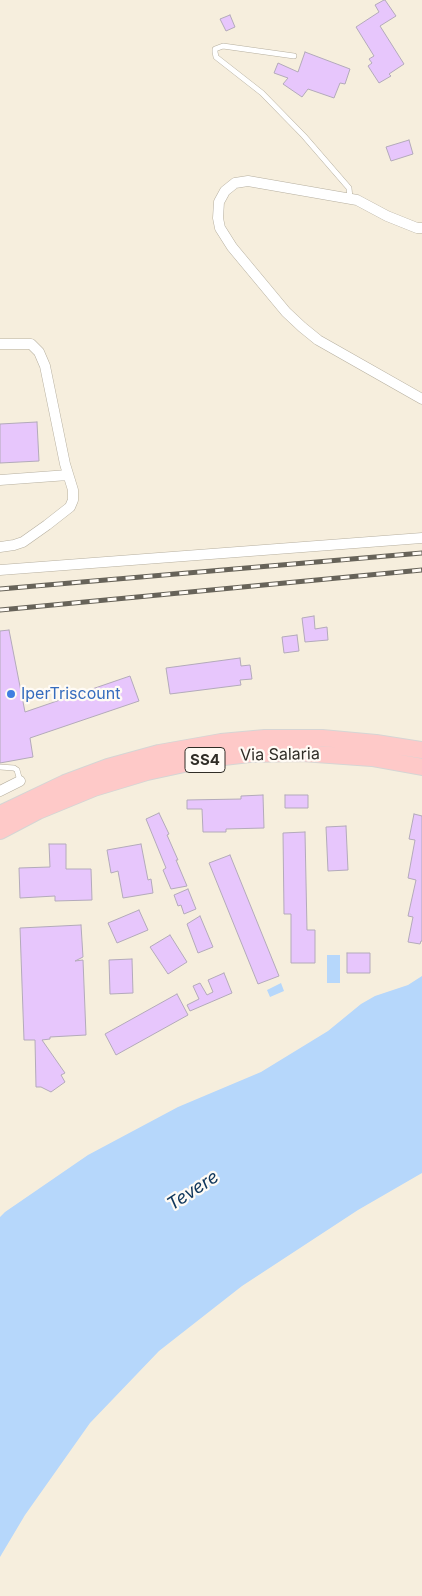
<!DOCTYPE html>
<style>
body{margin:0}
canvas{display:block;background:#f6eedd}
</style>
<canvas width="422" height="1596"></canvas>
<script>
const ctx = document.querySelector('canvas').getContext('2d');
ctx.lineJoin = 'round';
function paint(path, color) {
  ctx.fillStyle = color;
  ctx.fill(path, 'evenodd');
}
function poly(rows) {
  const path = new Path2D();
  for (const r of rows) {
    path.moveTo(r[0], r[1]);
    for (let i = 2; i < r.length; i += 2) path.lineTo(r[i], r[i + 1]);
  }
  return path;
}
function trace(path, color, width, dash) {
  ctx.strokeStyle = color;
  ctx.lineWidth = width;
  ctx.lineCap = dash ? 'butt' : 'round';
  ctx.setLineDash(dash || []);
  ctx.stroke(path);
}
function write(font, color, halo, rows, align = 'center') {
  ctx.font = font + ' Inter,sans-serif';
  ctx.lineWidth = 4.5;
  ctx.setLineDash([]);
  ctx.textBaseline = 'middle';
  ctx.strokeStyle = halo;
  ctx.fillStyle = color;
  for (const [text, x, y, turn = 0] of rows) {
    ctx.save();
    ctx.translate(x, y);
    ctx.rotate((+turn || 0) * Math.PI / 180);
    ctx.textAlign = isNaN(turn) ? turn : align;
    if (halo) ctx.strokeText(text, 0, 0);
    ctx.fillText(text, 0, 0);
    ctx.restore();
  }
}
paint(poly([
 [327,955,340,955,340,983,327,983],
 [422,976,422,1173,358,1210,242,1286,159,1351,90,1423,25,1515,0,1557,0,1217,5,1212,88,1155,178,1107,261,1072,328,1031,361,1004,375,996,408,985],
 [281,983,284,991,270,997,267,990]
]), '#b6d7fb');
const building = poly([
 [384,0,385,0,396,16,380,26,404,64,389,74,391,76,379,83,368,66,372,63,369,59,374,56,356,27,379,12,375,5,384,0],
 [230,15,235,27,226,31,220,19,230,15],
 [305,52,350,69,345,84,340,83,334,98,308,89,302,97,283,84,288,78,274,73,278,63,298,72,305,52],
 [409,140,413,154,391,161,386,147,409,140],
 [37,422,39,461,0,463,0,424,37,422],
 [314,616,315,629,327,627,328,640,305,642,302,618,314,616],
 [9,630,25,712,130,676,139,701,30,738,33,757,0,763,0,631,9,630],
 [297,635,299,651,284,653,282,637,297,635],
 [240,658,241,666,250,665,252,679,240,680,241,685,170,694,166,668,240,658],
 [263,795,264,828,226,829,226,832,203,832,202,809,187,809,187,800,241,799,241,796,263,795],
 [285,795,308,795,308,808,285,808,285,795],
 [159,813,169,834,167,835,178,860,176,860,187,886,171,889,163,870,166,868,146,819,159,813],
 [414,814,422,816,422,941,421,941,420,944,408,942,413,917,408,916,416,880,408,878,415,840,409,839,414,814],
 [346,826,348,870,328,871,326,827,346,826],
 [305,832,307,930,315,930,315,963,291,963,291,914,284,914,283,833,305,832],
 [49,844,66,844,66,869,91,869,92,900,55,901,55,896,20,898,19,868,50,867,49,844],
 [141,844,148,880,151,879,153,893,123,898,118,871,111,873,107,850,141,844],
 [230,855,279,976,258,984,209,863,230,855],
 [188,889,196,909,184,914,181,905,178,906,174,895,188,889],
 [139,910,148,930,117,943,108,923,139,910],
 [200,916,213,947,198,953,187,924,200,916],
 [81,925,83,957,75,961,83,960,86,1035,50,1037,50,1039,42,1040,65,1073,61,1075,65,1082,51,1092,41,1087,36,1087,35,1040,24,1040,20,928,81,925],
 [170,935,187,962,168,974,150,947,170,935],
 [347,953,370,953,370,973,347,973,347,953],
 [132,959,133,993,110,994,109,960,132,959],
 [224,973,232,993,190,1011,187,1005,199,999,193,986,200,983,207,995,213,992,208,980,224,973],
 [177,994,188,1015,116,1055,105,1034,177,994]
]);
paint(building, '#e7c6fc');
trace(building, '#b3aaba', 1);
const lane = poly([
 [294,56,223,46,215,49,215,52,216,57,262,93,304,136,349,188,350,198],
 [0,767,14,768,17,770,20,781]
]);
const street = poly([
 [422,228,417,228,387,216,357,200,248,181,235,183,225,191,219,202,218,218,220,228,232,247,286,312,302,327,318,340,422,399],
 [0,344,31,344,39,352,45,366,65,464,73,490,73,500,70,507,47,525,23,542,14,545,0,547],
 [0,480,68,475],
 [0,570,422,538],
 [0,791,20,781]
]);
const primary = poly([
 [0,814,65,783,108,767,159,753,221,742,265,738,322,738,376,743,422,750],
 [0,831,38,811,94,788,147,772,207,759,249,754,302,753,372,758,422,767]
]);
trace(lane, '#b6af9f', 6);
trace(street, '#b6af9f', 11);
trace(primary, '#d6d5d4', 18);
trace(lane, '#fff', 5);
trace(street, '#fff', 10);
trace(primary, '#fec9c8', 16);
const rail = poly([
 [0,589,422,553],
 [0,610,422,570]
]);
trace(rail, '#676359', 5);
trace(rail, '#fffbf5', 3, [9]);
for (const [x, y, r, color] of [
 [11,694,5,"#3f7fe0"]
]) {
  const dot = new Path2D();
  dot.arc(x, y, r, 0, 2 * Math.PI);
  ctx.fillStyle = color;
  ctx.fill(dot);
  trace(dot, '#fffbf5', 2);
}
for (const [x, y, w] of [
 [205,760,40]
]) {
  const box = new Path2D();
  box.roundRect(x - w / 2, y - 12.5, w, 25, 4);
  ctx.fillStyle = '#fffbf5';
  ctx.fill(box);
  trace(box, '#302d26', 1);
}
write('bold 15px', '#302d26', null, [
 ["SS4",205,760]
]);
write('16px', '#366cbe', '#fffbf5', [
 ["IperTriscount",21,694]
], 'left');
write('16px', '#302d26', '#fffbf5', [
 ["Via Salaria",280,755,-1]
]);
write('italic 18px', '#0f365b', '#fffbf5', [
 ["Tevere",193,1191,-33]
]);
</script>
